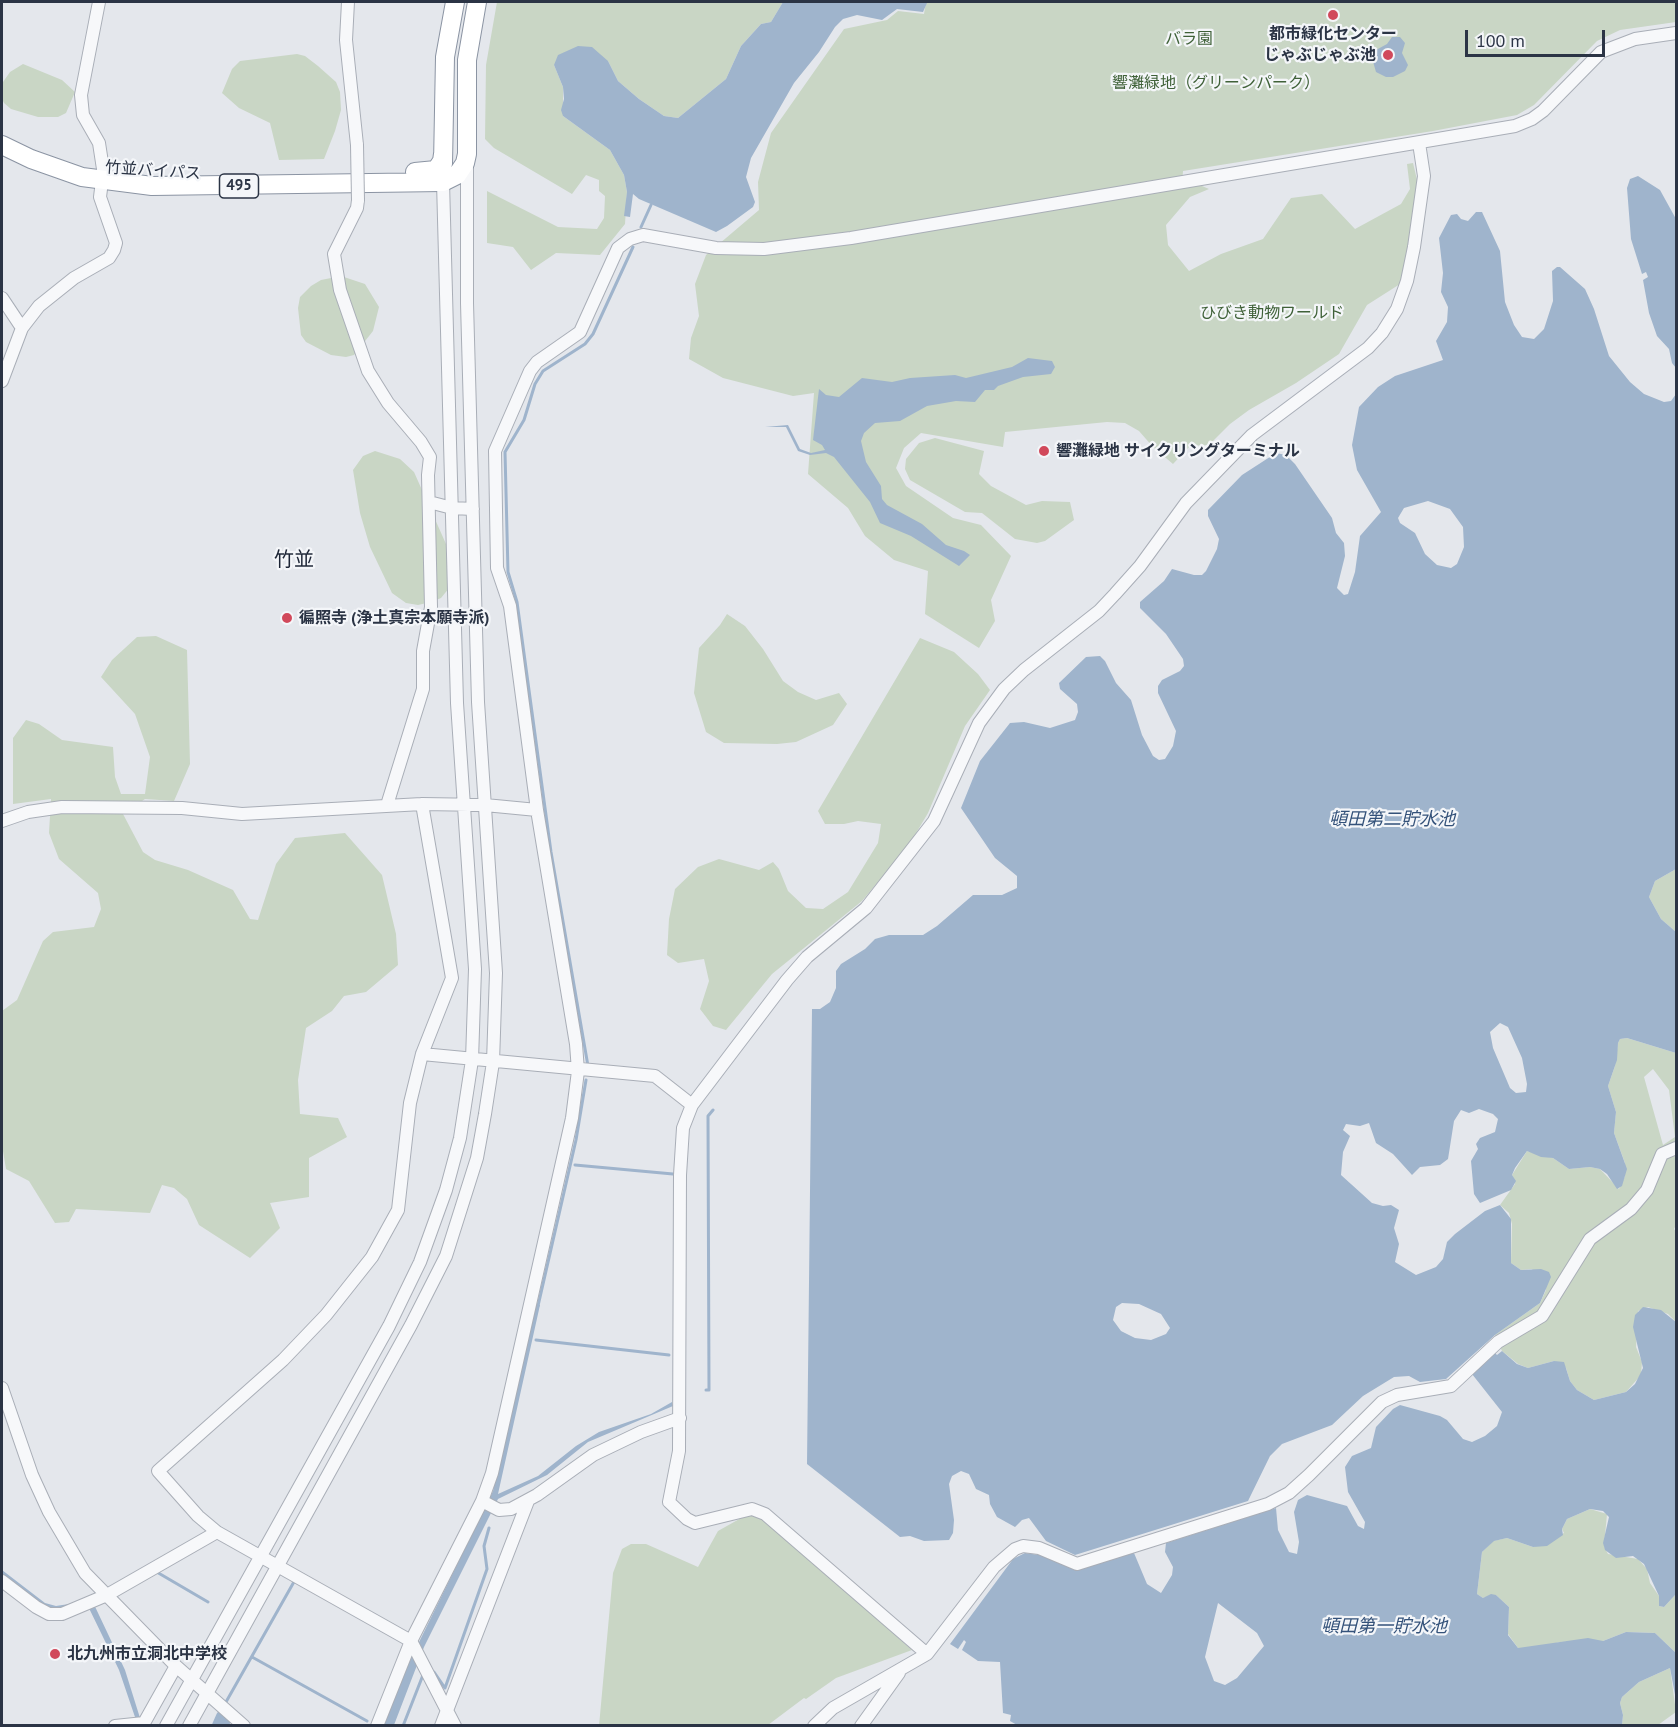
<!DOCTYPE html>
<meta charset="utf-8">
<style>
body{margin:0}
#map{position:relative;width:1678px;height:1727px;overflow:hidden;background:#e4e7ec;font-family:"PT Sans",sans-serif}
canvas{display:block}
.frame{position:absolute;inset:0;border:3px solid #2b3445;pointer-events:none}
.scale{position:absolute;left:1465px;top:30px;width:140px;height:27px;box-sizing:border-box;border:3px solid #2b3445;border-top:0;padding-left:8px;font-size:18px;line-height:21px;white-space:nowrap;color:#2b3445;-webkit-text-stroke:4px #f4f6f9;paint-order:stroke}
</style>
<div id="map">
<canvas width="1678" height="1727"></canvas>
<div class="frame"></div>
<div class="scale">100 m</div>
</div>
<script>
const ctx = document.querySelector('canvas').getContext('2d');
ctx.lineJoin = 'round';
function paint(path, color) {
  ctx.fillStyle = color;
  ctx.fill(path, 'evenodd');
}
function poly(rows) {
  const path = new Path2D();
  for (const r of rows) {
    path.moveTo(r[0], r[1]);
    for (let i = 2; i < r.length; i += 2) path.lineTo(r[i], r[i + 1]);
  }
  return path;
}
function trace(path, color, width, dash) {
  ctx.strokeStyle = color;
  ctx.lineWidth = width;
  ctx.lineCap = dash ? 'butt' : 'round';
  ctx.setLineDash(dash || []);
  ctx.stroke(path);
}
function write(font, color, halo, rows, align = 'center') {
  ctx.font = font + ' "PT Sans","Noto Sans JP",sans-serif';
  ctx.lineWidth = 4.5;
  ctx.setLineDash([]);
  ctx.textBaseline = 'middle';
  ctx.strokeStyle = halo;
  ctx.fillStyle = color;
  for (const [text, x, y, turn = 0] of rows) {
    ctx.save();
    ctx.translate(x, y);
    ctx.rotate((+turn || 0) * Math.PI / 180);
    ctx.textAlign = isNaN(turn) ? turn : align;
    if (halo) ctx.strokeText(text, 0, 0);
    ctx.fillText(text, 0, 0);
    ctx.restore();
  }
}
paint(poly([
 [497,2,783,2,771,22,761,24,741,46,726,79,678,118,664,116,639,99,618,81,608,61,554,65,563,87,563,116,610,150,624,175,627,192,625,224,600,255,556,253,531,270,513,247,487,243,487,191,558,227,597,229,604,218,605,196,599,191,599,180,586,175,572,194,494,148,485,139,486,65],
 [926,2,1676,2,1676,22,1620,30,1597,41,1534,105,1517,115,1433,131,1183,171,1182,184,1195,183,1209,189,1190,197,1166,225,1168,245,1189,271,1221,254,1263,239,1291,198,1322,194,1355,229,1401,204,1410,189,1407,164,1413,163,1418,184,1412,233,1400,284,1367,305,1339,354,1296,383,1249,410,1230,424,1209,445,1190,446,1173,464,1153,447,1139,431,1125,423,1107,422,1005,432,1003,447,921,433,904,448,896,468,906,486,953,518,981,525,1011,556,991,600,995,621,979,648,925,614,928,571,894,560,865,536,848,508,808,474,814,393,793,396,723,378,689,359,691,338,699,316,695,284,706,255,759,210,758,182,771,133,844,29,887,20,898,11,924,14],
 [297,54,305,56,318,66,336,82,340,92,341,110,335,131,324,159,279,160,270,123,239,108,222,93,232,69,240,61],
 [23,64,62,80,75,92,66,113,58,117,38,117,11,109,4,103,2,99,3,82,10,72],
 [341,276,365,284,379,307,373,331,354,355,346,357,331,355,306,342,301,335,298,308,300,297,311,286,321,280],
 [935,438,984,451,979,474,991,486,1026,505,1042,501,1070,502,1074,520,1045,541,1037,543,1015,539,982,513,965,512,910,480,905,469,906,459,919,443],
 [375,451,400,459,414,472,454,562,450,587,441,598,431,602,418,605,406,603,392,593,370,547,360,513,353,470,363,456],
 [727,614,745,626,763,649,783,681,798,692,816,700,839,693,847,704,833,725,796,742,777,744,724,743,706,732,694,693,699,648,720,625],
 [156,636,187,650,190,764,174,801,145,799,123,814,143,852,155,860,188,870,233,890,250,919,258,920,276,864,295,838,345,833,382,875,396,934,398,965,366,992,344,996,332,1011,306,1028,298,1080,300,1114,338,1118,347,1137,309,1158,309,1197,270,1203,280,1228,250,1258,199,1225,187,1199,174,1188,162,1185,150,1213,76,1209,69,1222,55,1223,29,1181,6,1169,2,1145,2,1011,17,1000,43,941,53,932,94,927,101,909,98,893,59,859,49,833,51,799,13,804,13,738,26,720,39,724,62,740,113,747,115,777,121,794,145,794,150,757,135,714,101,677,112,660,137,637],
 [920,638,954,652,978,674,990,690,965,726,928,813,909,845,862,901,772,974,726,1030,713,1026,700,1009,709,981,704,959,678,963,667,955,669,919,675,889,698,867,719,859,759,870,773,862,779,869,788,891,806,908,823,909,848,892,878,843,881,824,858,821,844,824,825,824,818,811],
 [1676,869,1676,932,1661,919,1649,897,1655,881],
 [1627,1038,1676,1053,1676,1225,1674,1229,1676,1232,1676,1322,1668,1314,1648,1307,1638,1311,1636,1347,1642,1362,1641,1375,1626,1392,1594,1400,1577,1390,1570,1381,1566,1368,1554,1361,1528,1368,1518,1364,1502,1351,1495,1335,1540,1303,1546,1290,1532,1269,1521,1270,1511,1263,1512,1224,1509,1213,1500,1205,1515,1184,1512,1175,1527,1151,1553,1158,1569,1169,1590,1167,1600,1169,1619,1189,1625,1176,1625,1163,1614,1133,1616,1112,1608,1086,1615,1066,1618,1043,1620,1039],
 [1653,1069,1669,1090,1675,1137,1663,1145,1644,1077],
 [1590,1509,1607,1514,1604,1546,1608,1554,1638,1559,1647,1569,1650,1583,1659,1596,1659,1606,1664,1607,1676,1594,1676,1653,1655,1633,1626,1632,1603,1641,1560,1642,1536,1648,1518,1648,1508,1634,1509,1607,1496,1595,1483,1598,1477,1594,1482,1552,1493,1541,1507,1538,1533,1547,1564,1533,1562,1529,1567,1519],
 [750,1513,761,1515,912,1650,836,1678,806,1699,804,1698,768,1725,599,1726,613,1573,622,1549,631,1544,646,1544,698,1567,718,1531],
 [1670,1668,1676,1712,1658,1725,1622,1725,1623,1715,1620,1703,1622,1697,1639,1682]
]), '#c9d6c5');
paint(poly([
 [783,2,927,3,923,12,897,9,882,20,857,15,843,19,835,27,819,52,794,83,751,158,746,177,755,202,753,207,727,226,716,232,639,199,633,194,630,217,624,216,627,192,624,175,610,150,563,116,561,110,564,99,563,87,554,65,558,55,578,46,592,47,608,61,618,81,639,99,664,116,678,118,726,79,741,46,761,24,771,22],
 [1392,37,1400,37,1405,43,1402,53,1408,65,1405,71,1393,77,1386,77,1376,72,1372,58,1376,50,1387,44],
 [1638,176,1660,190,1676,219,1676,368,1672,363,1669,349,1657,336,1649,313,1643,280,1648,277,1646,272,1642,274,1631,239,1627,188,1630,179],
 [1476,212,1482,212,1500,251,1505,302,1514,325,1522,337,1534,339,1544,329,1553,301,1552,271,1557,267,1560,267,1585,289,1594,309,1609,356,1630,382,1644,394,1664,402,1671,401,1676,394,1676,869,1655,881,1649,897,1661,919,1676,932,1676,1053,1627,1038,1620,1039,1618,1043,1617,1060,1608,1086,1616,1112,1614,1133,1627,1169,1622,1186,1617,1189,1607,1174,1600,1169,1590,1167,1569,1169,1553,1158,1541,1157,1527,1151,1515,1168,1512,1175,1516,1181,1511,1190,1480,1203,1474,1194,1471,1161,1478,1149,1476,1144,1480,1138,1495,1132,1498,1119,1493,1114,1479,1109,1469,1113,1461,1110,1454,1121,1448,1159,1440,1165,1420,1167,1412,1175,1393,1154,1376,1143,1369,1123,1360,1126,1346,1124,1343,1130,1350,1136,1343,1152,1341,1175,1372,1203,1383,1206,1391,1205,1399,1210,1394,1228,1399,1244,1395,1262,1416,1275,1436,1267,1443,1259,1447,1242,1455,1234,1485,1211,1500,1205,1511,1219,1511,1263,1521,1270,1541,1269,1549,1272,1551,1277,1540,1303,1495,1335,1446,1379,1420,1382,1409,1376,1394,1377,1363,1396,1332,1425,1282,1444,1270,1456,1248,1501,1075,1555,1046,1541,1029,1518,1022,1520,1015,1527,997,1517,990,1504,989,1495,976,1489,969,1474,961,1471,952,1476,949,1484,954,1520,953,1533,949,1540,924,1541,910,1536,900,1537,807,1464,812,1009,820,1009,830,1002,836,988,836,971,841,964,865,949,875,939,889,935,923,935,937,926,973,895,1002,895,1017,888,1017,876,995,858,961,808,980,761,1010,723,1024,722,1050,728,1075,720,1078,712,1077,704,1060,689,1059,683,1086,657,1100,656,1105,661,1116,683,1131,700,1142,735,1153,756,1159,760,1165,759,1173,746,1176,731,1158,693,1158,686,1162,680,1180,671,1184,666,1183,659,1166,634,1140,608,1140,602,1164,581,1172,569,1194,575,1202,575,1206,571,1217,549,1219,539,1208,516,1208,510,1242,475,1276,453,1286,455,1295,464,1332,518,1336,533,1344,543,1345,556,1337,588,1344,595,1348,594,1355,572,1360,536,1381,512,1357,470,1352,445,1359,407,1378,387,1395,376,1443,360,1436,341,1447,322,1448,307,1441,292,1443,273,1439,238,1451,215,1457,214,1461,219,1468,221],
 [1428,501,1450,509,1463,527,1464,547,1457,564,1451,568,1437,565,1425,554,1415,533,1400,523,1398,518,1404,508],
 [1500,1023,1508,1027,1522,1058,1527,1084,1526,1092,1516,1093,1510,1088,1493,1048,1490,1032],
 [1122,1303,1139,1304,1161,1314,1170,1328,1166,1334,1151,1340,1135,1338,1121,1331,1113,1320,1116,1307],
 [1028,358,1052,361,1055,367,1051,374,1023,377,998,386,994,390,985,390,975,402,956,401,927,406,900,421,875,423,864,433,861,441,866,462,881,486,882,499,887,505,922,524,946,545,964,551,970,555,959,566,911,536,880,523,870,502,834,457,826,453,810,455,798,451,786,427,765,427,788,425,800,449,811,453,825,450,822,445,813,440,819,389,826,395,839,397,862,378,892,382,910,378,955,375,966,378,1012,367],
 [536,1304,540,1305,498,1494,538,1476,576,1446,599,1432,651,1414,672,1402,673,1406,588,1442,547,1475,498,1499,424,1647,394,1725,382,1726,399,1683,493,1491],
 [1643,1307,1661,1310,1676,1322,1676,1594,1664,1607,1659,1606,1659,1596,1644,1564,1633,1556,1616,1558,1605,1550,1603,1543,1609,1517,1603,1511,1590,1509,1567,1519,1562,1529,1563,1535,1547,1546,1533,1547,1507,1538,1494,1541,1482,1552,1477,1594,1483,1598,1491,1594,1496,1595,1509,1607,1508,1635,1518,1648,1588,1638,1603,1641,1626,1632,1655,1633,1676,1653,1676,1700,1670,1668,1639,1682,1622,1697,1620,1703,1623,1715,1622,1725,1017,1725,1010,1721,1011,1715,1003,1713,1000,1662,978,1661,962,1650,966,1642,964,1640,958,1649,950,1644,1013,1559,1025,1553,1039,1555,1077,1569,1134,1553,1147,1584,1161,1593,1172,1575,1173,1567,1165,1552,1166,1543,1276,1508,1278,1530,1289,1552,1297,1554,1299,1542,1294,1512,1298,1500,1307,1495,1347,1506,1358,1526,1364,1529,1365,1522,1348,1492,1345,1467,1352,1456,1371,1448,1376,1427,1393,1409,1400,1405,1440,1416,1447,1420,1463,1439,1472,1442,1485,1436,1497,1426,1502,1412,1472,1374,1495,1353,1497,1355,1502,1351,1517,1364,1528,1368,1554,1361,1564,1362,1570,1381,1577,1390,1594,1400,1626,1392,1635,1384,1643,1368,1633,1327,1635,1315],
 [1218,1603,1257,1633,1264,1646,1237,1678,1225,1685,1214,1681,1205,1657],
 [2,1570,45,1603,56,1606,69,1604,90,1596,125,1670,140,1718,136,1720,119,1670,86,1602,55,1610,46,1608,2,1574]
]), '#9fb4cc');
trace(poly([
 [641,227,651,205],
 [588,1066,551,852,517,602,508,572,505,452,524,420,535,384,543,371,585,344,593,334,633,247],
 [575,1165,673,1174],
 [538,1306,576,1140,586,1080],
 [536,1340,669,1355],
 [706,1390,709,1390,708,1116,713,1110],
 [155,1571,208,1602],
 [252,1657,367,1721],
 [434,1672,445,1688],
 [445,1688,487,1569,484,1546,489,1528],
 [226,1702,295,1580],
 [403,1726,423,1675]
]), '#9fb4cc', 3);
trace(poly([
 [220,1726,224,1717]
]), '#9fb4cc', 16);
const minor = poly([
 [99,2,81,95,83,115,99,143,103,169],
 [348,2,346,40,357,145],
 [358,200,357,208,334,254,340,290,368,371,388,403,421,442,430,457,428,475,431,607,423,651,423,689,387,805],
 [2,298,22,328],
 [2,381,22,328,39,306,74,278,109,258,114,250,116,243,100,197,102,181],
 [429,502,452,508,473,509],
 [422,804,452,978,422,1054,410,1103,398,1210,372,1257,326,1315,283,1360,158,1471,198,1516,217,1532,411,1641,455,1726],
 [2,821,28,812,62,807,182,808,242,814,422,804,485,805,537,810],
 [422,1054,655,1076,692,1105],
 [2,1388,32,1475,49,1512,85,1573,176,1666,244,1726],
 [482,1501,499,1510,511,1509,537,1495,593,1455,641,1432,680,1418],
 [2,1581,36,1607,49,1614,62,1614,107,1595,217,1532],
 [927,1654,765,1514,752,1509,695,1523,687,1519,669,1502,679,1451,680,1175,683,1128,692,1105,787,980,807,957,866,908,934,821,979,723,1004,689,1024,670,1099,611,1115,594,1140,566,1186,503,1252,435,1368,348,1382,333,1397,309,1407,281,1414,247,1424,176,1419,143],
 [115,1726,144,1723,176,1666],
 [166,1726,389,1326,420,1262,446,1190,460,1138,472,1060,475,969,457,703,443,182],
 [189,1726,411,1325,446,1256,477,1158,485,1114,493,1062,496,973,478,702,467,303,467,158],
 [377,1726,411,1641,482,1501,492,1473,572,1118,578,1071,576,1044,537,810,510,606,497,568,495,451,530,371,537,362,580,332,618,248,630,239,643,235,716,248,764,249,851,238,1515,126,1532,119,1543,111,1601,52,1635,39,1676,33],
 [441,1726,528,1501],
 [814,1726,833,1708,927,1654,994,1567,1015,1549,1023,1546,1039,1548,1077,1564,1268,1504,1289,1493,1309,1475,1382,1402,1397,1395,1451,1386,1498,1342,1542,1316,1590,1239,1631,1209,1647,1190,1662,1154,1676,1148],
 [861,1726,899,1673]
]);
const highway = poly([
 [2,145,31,159,82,177,152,186,443,182,457,175,465,163,467,154,467,60,477,2],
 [443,164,445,57,455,2],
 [415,172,436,170,442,161,443,154]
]);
trace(minor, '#a9aeb7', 14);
trace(highway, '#8b94a3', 20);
trace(minor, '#f7f8fa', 12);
trace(highway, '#fff', 18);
const minorBridge = poly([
 [357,145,358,200]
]);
trace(minorBridge, '#a9aeb7', 14, []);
trace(minorBridge, '#f7f8fa', 12);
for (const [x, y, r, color] of [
 [1333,15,6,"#d1495b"],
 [1388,55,6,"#d1495b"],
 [1044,451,6,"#d1495b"],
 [287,618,6,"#d1495b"],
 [55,1654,6,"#d1495b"]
]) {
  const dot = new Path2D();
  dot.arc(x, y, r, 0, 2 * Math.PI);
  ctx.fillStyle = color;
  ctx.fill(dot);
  trace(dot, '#f4f6f9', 2);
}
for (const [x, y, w] of [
 [239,186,39]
]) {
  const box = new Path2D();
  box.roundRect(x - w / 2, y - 12, w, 24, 4.5);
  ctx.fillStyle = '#f4f6f9';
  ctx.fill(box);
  trace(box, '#2b3445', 1.5);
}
write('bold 15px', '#2b3445', null, [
 ["495",239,186]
]);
write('bold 16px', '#2b3445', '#f4f6f9', [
 ["都市緑化センター",1333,34,"center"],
 ["じゃぶじゃぶ池",1376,55,"right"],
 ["響灘緑地 サイクリングターミナル",1056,451],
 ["徧照寺 (浄土真宗本願寺派)",299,618],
 ["北九州市立洞北中学校",67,1654]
], 'left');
write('16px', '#3f6138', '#f4f6f9', [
 ["バラ園",1189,39],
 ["響灘緑地（グリーンパーク）",1216,83],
 ["ひびき動物ワールド",1272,313]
]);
write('16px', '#2b3445', '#f4f6f9', [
 ["竹並バイパス",153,171,4]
]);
write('italic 18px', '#34527a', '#f4f6f9', [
 ["頓田第二貯水池",1392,820],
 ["頓田第一貯水池",1384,1627]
]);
write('20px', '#1d2536', '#f4f6f9', [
 ["竹並",294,560]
]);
</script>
